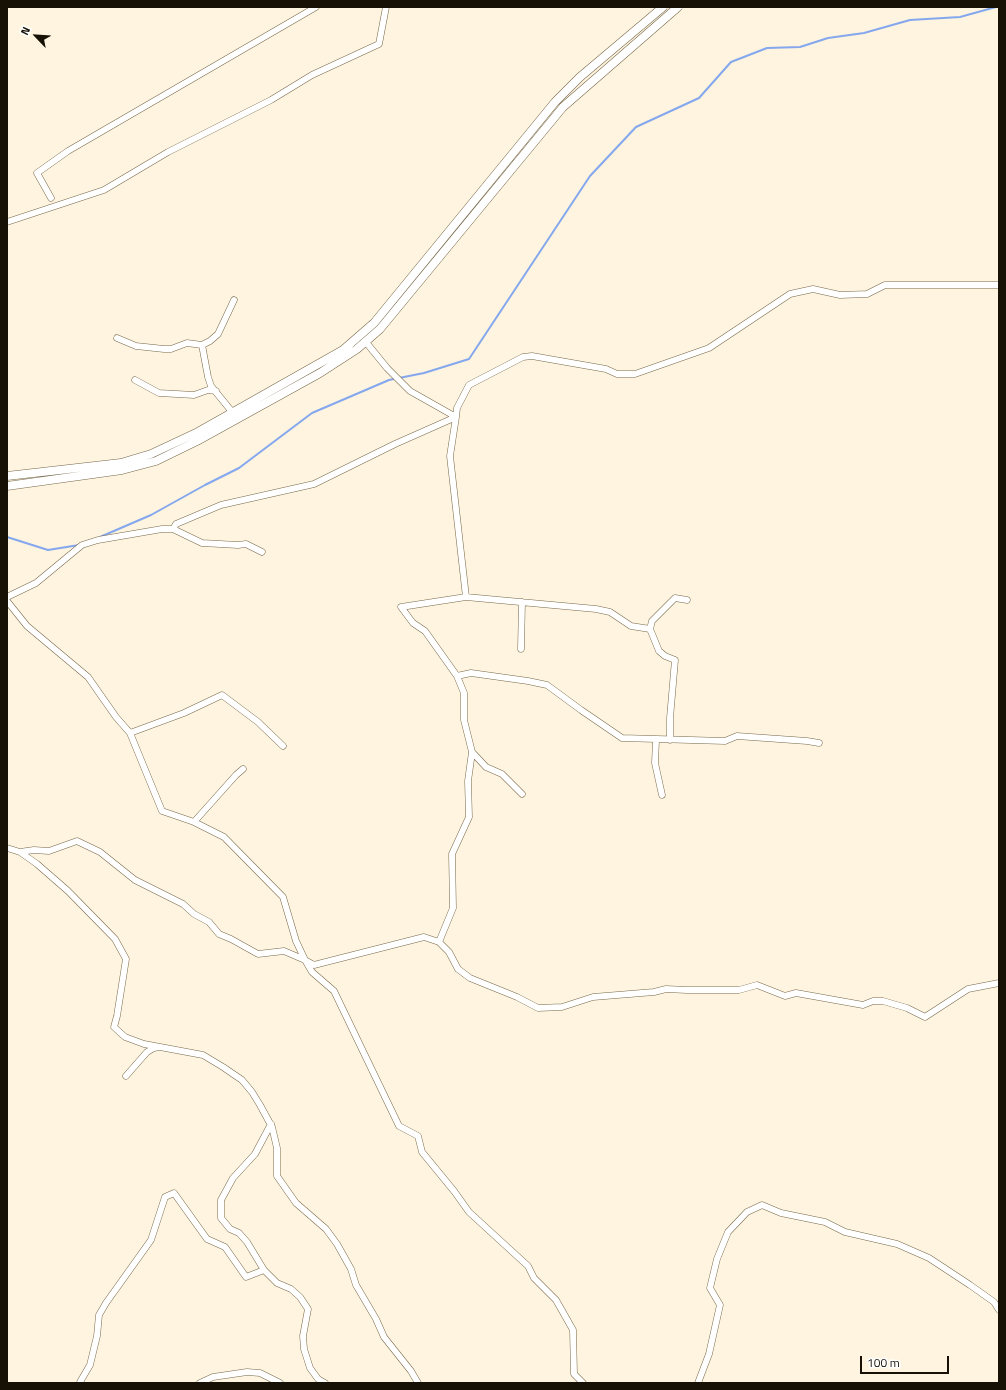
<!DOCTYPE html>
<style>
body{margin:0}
#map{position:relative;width:1006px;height:1390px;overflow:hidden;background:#fef4df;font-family:"Titillium Web",sans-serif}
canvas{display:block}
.frame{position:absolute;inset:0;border:8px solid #161005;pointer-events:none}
.north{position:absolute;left:16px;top:16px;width:40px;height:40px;-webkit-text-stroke:3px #fff;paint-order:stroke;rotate:295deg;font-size:11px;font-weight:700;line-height:16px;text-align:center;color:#161005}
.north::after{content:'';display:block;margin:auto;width:14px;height:18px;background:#161005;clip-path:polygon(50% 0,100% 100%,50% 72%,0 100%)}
.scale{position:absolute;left:860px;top:1356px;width:89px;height:18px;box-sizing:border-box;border:2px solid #161005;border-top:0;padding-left:5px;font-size:12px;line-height:14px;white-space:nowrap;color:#161005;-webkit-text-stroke:3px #fff;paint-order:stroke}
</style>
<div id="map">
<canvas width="1006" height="1390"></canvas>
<div class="frame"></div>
<div class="north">N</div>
<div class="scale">100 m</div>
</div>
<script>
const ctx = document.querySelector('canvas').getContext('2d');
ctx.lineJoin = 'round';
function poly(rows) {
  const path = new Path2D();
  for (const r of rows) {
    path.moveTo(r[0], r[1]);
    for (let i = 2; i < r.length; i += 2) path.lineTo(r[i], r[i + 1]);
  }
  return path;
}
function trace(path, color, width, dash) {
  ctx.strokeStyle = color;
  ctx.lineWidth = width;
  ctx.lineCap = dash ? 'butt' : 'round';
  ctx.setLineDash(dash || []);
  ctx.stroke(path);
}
trace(poly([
 [7,537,48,550,79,545],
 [100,537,151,515,205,485,239,468,312,413,389,380,424,373,469,359,590,176,636,127,699,98,731,62,767,48,800,47,828,38,864,33,910,20,960,17,996,7]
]), '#84a7ee', 2);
const minor = poly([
 [51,198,37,173,68,151,316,7],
 [7,222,104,190,168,152,271,100,312,75,379,44,386,7],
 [117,338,136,346,164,349,171,349,187,343,202,345,210,341,218,334,234,300],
 [365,341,387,368,410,391,456,417,457,408,469,385,523,357,532,356,606,369,617,374,635,374,709,348,790,294,813,289,840,295,867,294,885,285,999,285],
 [202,345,208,377,211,386,233,413],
 [135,380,159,393,194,395,208,390,216,391],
 [173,529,202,543,238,545,246,544,262,552],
 [7,597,36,583,82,545,98,540,162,529,173,529,176,524,221,505,314,484,395,444,456,417,450,456,466,597,596,609,610,612,631,626,650,629,659,651,665,656,675,660,670,718,670,740],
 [466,597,401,607,413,623,425,631,457,676,471,673,528,681,547,685,581,710,622,738,725,741,737,736,807,741,819,743],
 [7,601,27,626,88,677,116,717,130,733,162,811,194,822,224,837,283,897,296,941,305,960,314,965,424,937,439,942,449,952,458,969,470,978,517,997,538,1008,562,1007,593,997,654,992,666,989,687,990,739,990,757,985,785,996,796,993,863,1005,873,1001,883,1001,907,1008,925,1017,968,989,999,983],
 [650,629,652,621,675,598,687,600],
 [521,649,522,602],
 [130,733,184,713,222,695,258,722,283,746],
 [656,740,655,763,662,795],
 [472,752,486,767,502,774,522,794],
 [194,822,236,775,243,769],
 [7,848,20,852,37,864,68,891,115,939,126,959,117,1016,114,1027,125,1037,144,1044,203,1055,223,1067,242,1080,252,1092,260,1105,272,1127,277,1148,277,1176,296,1203,326,1229,337,1244,351,1269,356,1285,376,1319,384,1337,411,1371,418,1383],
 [20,852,34,850,49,851,77,841,100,852,135,880,183,904,194,914,209,922,219,934,231,939,258,954,284,951,305,960,312,972,334,991,399,1126,418,1136,422,1152,454,1191,469,1212,528,1266,534,1278,556,1300,573,1330,574,1374,583,1383],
 [439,942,453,908,452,854,469,817,468,781,472,752,464,720,464,693,457,676],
 [126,1076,147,1052,154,1048,159,1047],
 [271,1124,255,1154,233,1178,221,1200,221,1218,230,1229,239,1233,247,1242,264,1270,277,1283,291,1289,300,1297,308,1309,303,1336,304,1349,310,1368,318,1379,325,1383],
 [81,1383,80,1382,90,1365,97,1336,99,1315,106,1303,151,1240,165,1197,174,1193,207,1239,225,1247,246,1277,264,1270],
 [200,1383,213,1377,247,1372,260,1373,280,1383],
 [698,1383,709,1354,720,1305,710,1288,717,1259,728,1232,747,1212,762,1205,781,1213,825,1222,845,1232,897,1244,929,1258,970,1285,994,1302,999,1310]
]);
const major = poly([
 [7,476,121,463,151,454,198,432,343,350,374,323,555,102,580,77,663,7],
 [7,486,122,470,156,461,197,441,320,373,357,349,380,329,563,107,678,7]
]);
trace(minor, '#77684a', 7);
trace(major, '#77684a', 9);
trace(minor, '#fff', 6);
trace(major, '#fff', 8);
</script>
